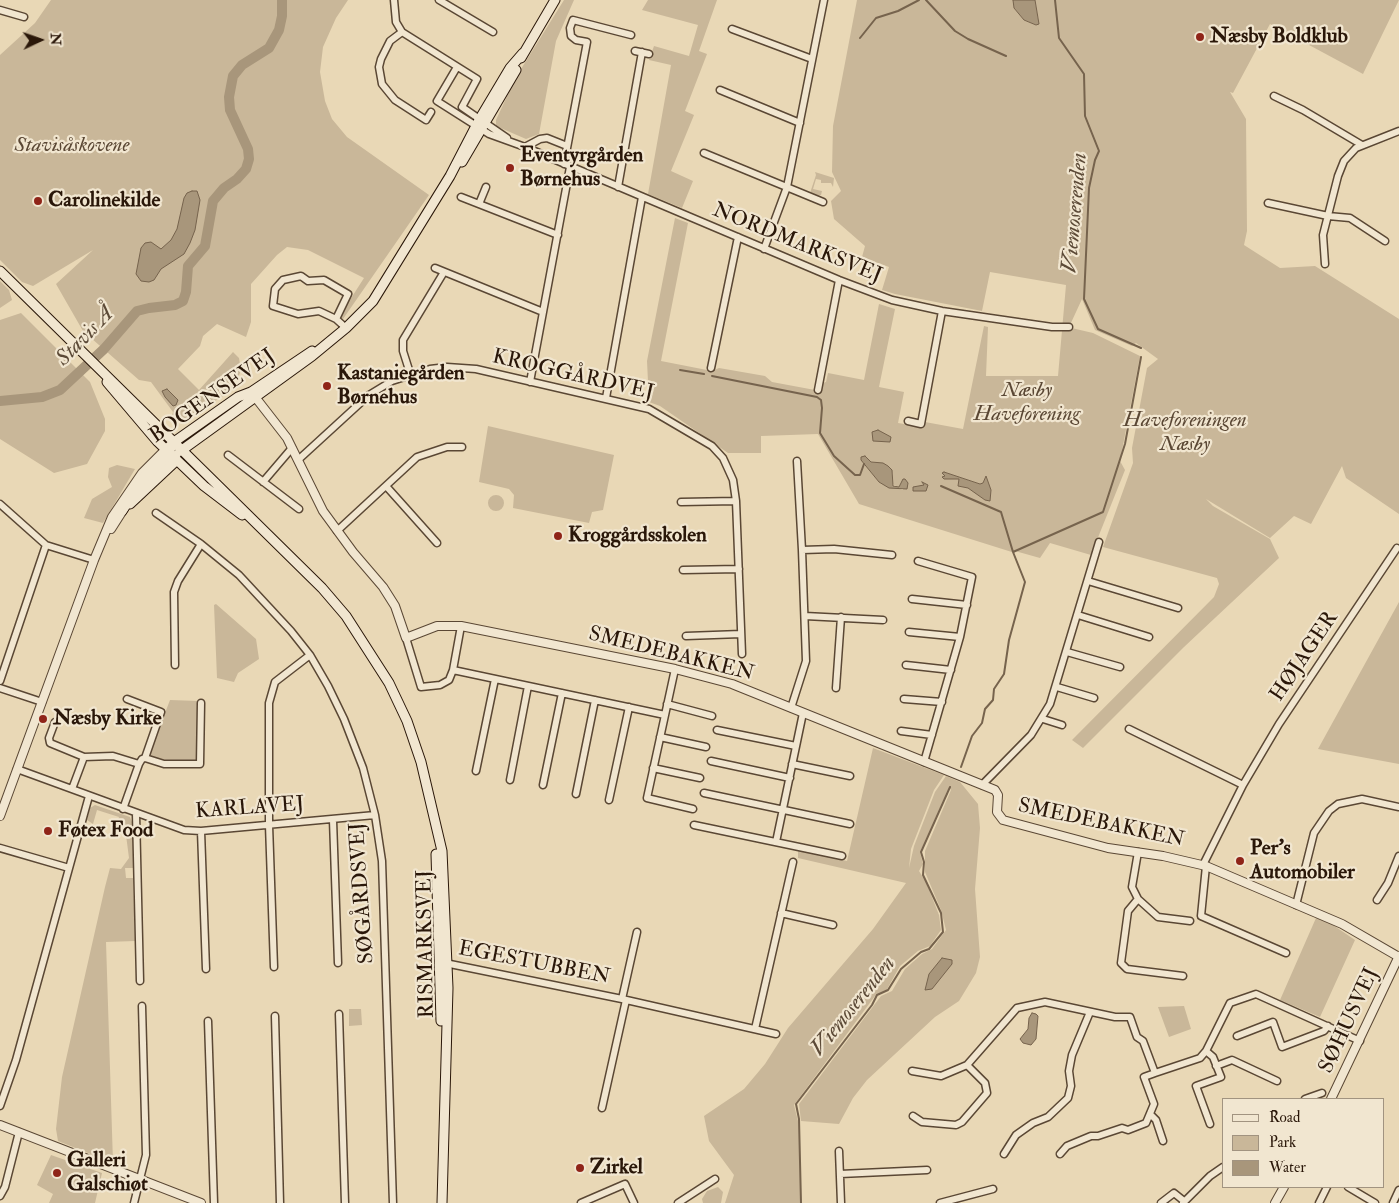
<!DOCTYPE html>
<meta charset="utf-8">
<style>
body{margin:0}
#map{position:relative;width:1399px;height:1203px;overflow:hidden;background:#e9d8b6;font-family:"IM FELL Double Pica",serif}
canvas{display:block}
.legend{position:absolute;left:1222px;top:1098px;width:162px;height:90px;box-sizing:border-box;background:#f1e6d0;border:1px solid #a19380;margin:0;padding:6px 9px;list-style:none;font-size:15px;color:#2a1709}
.legend li{display:flex;align-items:center;gap:10px;height:25px}
.legend b{width:25px;border:1px solid #a19380}
.north{position:absolute;left:15px;top:15px;width:50px;height:50px;-webkit-text-stroke:4px #f1e6d0;paint-order:stroke;rotate:87deg;font-size:14px;font-weight:700;line-height:20px;text-align:center;color:#2a1709}
.north::after{content:'';display:block;margin:auto;width:18px;height:22px;background:#2a1709;clip-path:polygon(50% 0,100% 100%,50% 72%,0 100%)}
</style>
<div id="map">
<canvas width="1399" height="1203"></canvas>
<ul class="legend">
<li><b style="height:6px;background:#f1e6d0"></b>Road</li>
<li><b style="height:14px;background:#c9b799"></b>Park</li>
<li><b style="height:14px;background:#a8967b"></b>Water</li>
</ul>
<div class="north">N</div>
</div>
<script>
const ctx = document.querySelector('canvas').getContext('2d');
ctx.lineJoin = 'round';
function paint(path, color) {
  ctx.fillStyle = color;
  ctx.fill(path, 'evenodd');
}
function poly(rows) {
  const path = new Path2D();
  for (const r of rows) {
    if (r.length === 3) {
      path.moveTo(r[0] + r[2], r[1]);
      path.arc(r[0], r[1], r[2], 0, 2 * Math.PI);
      continue;
    }
    path.moveTo(r[0], r[1]);
    for (let i = 2; i < r.length; i += 2) path.lineTo(r[i], r[i + 1]);
  }
  return path;
}
function trace(path, color, width, dash) {
  ctx.strokeStyle = color;
  ctx.lineWidth = width;
  ctx.lineCap = dash ? 'butt' : 'round';
  ctx.setLineDash(dash || []);
  ctx.stroke(path);
}
function write(font, color, halo, rows, align = 'center') {
  ctx.font = font + ' "IM FELL Double Pica",serif';
  ctx.lineWidth = 4.5;
  ctx.setLineDash([]);
  ctx.textBaseline = 'middle';
  ctx.strokeStyle = halo;
  ctx.fillStyle = color;
  for (const [text, x, y, turn = 0] of rows) {
    ctx.save();
    ctx.translate(x, y);
    ctx.rotate((+turn || 0) * Math.PI / 180);
    ctx.textAlign = isNaN(turn) ? turn : align;
    if (halo) ctx.strokeText(text, 0, 0);
    ctx.fillText(text, 0, 0);
    ctx.restore();
  }
}
paint(poly([
 [51,0,348,0,336,18,323,47,320,72,325,101,332,119,347,137,429,195,343,319,339,317,364,278,308,250,287,247,277,255,251,284,251,322,246,337,217,324,203,336,200,346,178,369,199,390,233,352,239,358,241,370,237,381,228,393,187,418,182,420,172,416,173,412,151,382,139,380,83,331,56,284,93,250,33,286,22,282,0,260,0,55,35,23],
 [564,0,574,0,556,41,539,134,526,139,496,126,496,120,516,77],
 [648,0,717,0,699,51,707,54,685,111,694,115,671,171,693,181,682,208,648,194,671,65,649,60,654,46,689,56,698,25,642,10],
 [857,0,1013,0,1014,8,1024,20,1036,25,1039,23,1035,0,1399,0,1363,74,1270,24,1233,93,1230,92,1246,119,1247,231,1244,245,1280,268,1315,266,1399,319,1399,514,1346,478,1342,466,1311,524,1294,516,1270,538,1206,499,1213,506,1270,539,1279,558,1184,647,1083,748,1072,740,1214,597,1219,584,1217,578,1103,547,1133,463,1132,448,1147,368,1158,359,1136,343,1132,346,1095,330,1082,299,1070,325,1063,326,1093,333,1140,356,1120,461,1125,470,1091,555,1050,543,1040,558,1015,551,1015,553,859,504,818,434,761,436,761,453,728,453,660,406,649,402,647,361,675,218,688,223,661,361,712,371,719,368,765,376,772,382,815,390,822,383,826,382,828,373,864,380,879,304,895,309,879,387,904,392,898,423,923,427,925,422,963,429,984,326,988,327,986,376,1058,376,1066,285,990,272,982,311,895,294,882,290,889,267,862,257,865,246,834,219,831,201,841,191,832,172,833,126],
 [865,456,871,462,888,466,893,474,892,484,899,487,902,482,903,490,879,482,863,462],
 [946,473,980,484,983,483,986,476,991,490,985,500,959,479,945,476],
 [815,172,834,178,833,187,831,183,821,183,821,180,816,179,813,189,822,191,821,195,818,196,810,193,816,175],
 [0,281,9,290,12,300,0,308],
 [21,313,90,382,105,419,105,431,87,464,54,473,0,439,0,320],
 [488,426,614,455,603,510,592,512,589,523,513,508,514,495,509,489,479,482],
 [117,465,135,469,103,523,84,518,92,499,112,487,108,477,109,468],
 [496,503,8],
 [1399,602,1399,764,1318,749],
 [216,604,256,639,259,659,238,673,234,682,217,678,214,605],
 [170,700,199,701,199,758,195,762,165,761,149,755],
 [873,748,944,775,934,790,911,849,909,868,914,846,935,792,946,776,960,782,978,804,980,828,975,889,980,957,976,973,959,1001,935,1017,867,1080,853,1098,839,1124,801,1121,799,1104,881,996,892,991,905,969,922,954,932,949,946,930,941,910,925,872,925,851,951,790,949,787,920,852,923,864,919,871,926,882,939,915,941,930,930,946,918,951,900,966,886,991,875,996,794,1105,799,1125,801,1203,725,1203,734,1175,709,1141,704,1116,744,1089,765,1064,788,1028,873,929,906,883,798,858,798,850,847,861],
 [95,805,130,817,132,822,134,868,125,868,126,878,133,878,135,941,106,942,113,1163,58,1141,56,1129,62,1077,105,887,110,868,121,869,129,858,126,835,115,830,119,817,97,810,93,824,87,820,90,808],
 [1316,918,1330,923,1355,940,1320,1017,1280,1000],
 [1184,1006,1191,1029,1169,1037,1158,1007],
 [349,1009,361,1009,362,1025,349,1026],
 [51,1155,102,1173,95,1203,49,1203,53,1194,37,1185],
 [718,1187,723,1192,721,1203,703,1203,702,1199,707,1191]
]), '#c9b799');
const water = poly([
 [1013,0,1035,0,1039,24,1036,25,1024,20,1014,8,1013,0],
 [192,191,197,191,200,200,195,230,190,243,184,254,161,269,154,280,149,282,141,281,136,274,141,248,145,243,151,242,161,249,171,240,177,229,184,198,187,193,192,191],
 [167,389,178,400,176,405,173,406,165,397,162,391,167,389],
 [878,430,891,437,890,442,873,441,872,432,878,430],
 [865,456,871,462,883,463,888,466,892,470,893,486,899,487,903,479,905,479,908,483,907,489,889,488,879,482,861,460,861,457,865,456],
 [944,472,980,484,983,483,986,476,991,490,990,501,985,500,968,488,958,486,959,479,944,479,942,477,945,476,942,473,944,472],
 [922,482,928,485,926,491,913,491,913,487,924,485,922,482],
 [942,958,952,960,952,964,932,989,925,990,929,974,942,958],
 [1032,1013,1036,1014,1038,1016,1036,1039,1031,1045,1023,1043,1020,1039,1028,1029,1029,1018,1032,1013]
]);
paint(water, '#a8967b');
trace(water, '#76634d', 1);
trace(poly([
 [926,0,955,31,968,39,1006,56],
 [1055,0,1059,38,1084,74,1085,116,1099,151,1095,160,1089,188,1084,299,1098,329,1141,348],
 [860,38,876,18,898,11,919,0],
 [680,370,704,374],
 [712,376,817,397,821,400,822,408,820,433,834,456,855,475,860,475,864,464],
 [941,486,1001,512,1013,552],
 [961,767,972,736,982,723,985,709,993,700,994,689,1004,674,1009,640,1025,582,1013,552,1103,512,1125,444,1141,357],
 [801,1203,799,1119,796,1104,872,1005,877,995,888,990,901,969,921,952,929,949,943,932,941,913,923,875,924,862,921,852,950,787]
]), '#76634d', 2);
trace(poly([
 [0,401,42,397,60,390,104,349,137,311,149,308,175,305,183,301,186,292,188,266,205,246,213,201,224,188,237,179,246,169,249,159,248,149,230,110,229,97,233,76,242,65,269,48,279,30,282,16,282,0]
]), '#a8967b', 10);
const minor = poly([
 [394,0,396,22,402,32,477,79,462,107,507,138],
 [439,0,493,32],
 [0,10,24,17],
 [732,29,812,59],
 [402,32,390,41,381,59,379,67,382,84,395,100,426,120,431,112],
 [635,51,649,54],
 [457,67,437,101,489,134,525,147,839,280,892,300,942,311,1052,327,1069,327],
 [720,90,800,123],
 [1274,96,1303,110,1362,145],
 [525,147,540,139,547,138,567,146],
 [704,153,823,202],
 [564,164,587,42,576,40,571,36,570,28,573,20,631,35],
 [618,187,642,52],
 [461,197,558,235],
 [1268,203,1328,216,1350,218,1385,241],
 [479,204,486,187],
 [764,249,787,187,824,0],
 [1325,264,1323,235,1338,176,1344,161,1356,148,1399,131],
 [435,268,543,312],
 [336,319,348,294,324,280,308,281,301,276,283,280,275,289,273,306,298,314,319,311,336,319,346,328],
 [711,368,738,237],
 [410,373,403,351,403,340,444,272],
 [530,382,570,167],
 [818,390,839,280],
 [606,398,642,197],
 [908,421,921,424,942,311],
 [228,455,299,509],
 [298,460,369,395,392,381,430,369,447,367,476,369,649,409,712,446,723,458,733,480,736,501,742,654],
 [797,461,802,550],
 [263,482,292,448],
 [386,486,437,543],
 [681,502,736,501],
 [0,504,46,545,94,560],
 [156,513,201,544,239,575,291,631,310,655,328,686,344,719,363,768,375,815,382,861,393,1203],
 [337,531,417,457,447,447,462,447],
 [918,561,972,577,960,637,924,762],
 [683,570,739,569],
 [1088,581,1178,608],
 [912,599,967,605],
 [1078,615,1149,637],
 [805,616,883,620],
 [909,632,960,637],
 [686,636,741,634],
 [406,638,421,687,440,685,449,680,453,670,461,626],
 [1067,652,1120,667],
 [175,665,174,592,178,581,201,544],
 [906,665,951,670],
 [675,669,647,798,693,809],
 [453,670,665,715],
 [0,681,46,545],
 [1057,687,1094,698],
 [0,688,42,702],
 [836,688,841,617],
 [904,699,942,702],
 [667,704,712,716],
 [791,708,806,661,802,550,834,549,892,555],
 [1043,719,1062,725],
 [55,722,49,738,50,743,84,757],
 [1129,729,1243,785],
 [717,730,796,746],
 [901,731,932,735],
 [660,737,706,747],
 [145,758,164,764,200,764,201,703],
 [711,761,790,778],
 [792,764,850,776],
 [653,768,700,778],
 [17,769,184,830,201,831,375,815],
 [476,771,495,679],
 [510,780,528,686],
 [543,785,562,693],
 [982,785,1031,735,1050,704,1099,542],
 [72,789,84,757,113,756,139,764],
 [704,793,850,824],
 [576,794,595,700],
 [609,800,629,707],
 [123,809,139,764,142,759,145,758,161,712,127,699],
 [136,814,140,981],
 [333,820,338,963],
 [694,825,842,856],
 [201,831,206,969],
 [776,842,803,713],
 [0,848,69,868],
 [1138,852,1132,887,1138,899,1158,917,1190,921],
 [1203,865,1243,785,1279,724,1397,548],
 [1206,866,1201,916,1286,953],
 [1138,899,1128,911,1121,963,1127,969,1183,976],
 [1377,900,1388,883,1399,856],
 [1296,905,1314,833,1329,811,1338,804,1362,799,1399,807],
 [781,913,833,925],
 [445,963,622,999,776,1034],
 [274,967,269,825,269,703,275,682,310,655],
 [622,999,637,932],
 [339,1014,345,1203],
 [275,1016,280,1203],
 [208,1021,214,1203],
 [755,1029,793,862],
 [1237,1036,1273,1022,1282,1047,1324,1031,1328,1026],
 [1206,1051,1213,1057,1221,1077,1196,1086,1210,1124],
 [1216,1066,1232,1060,1277,1081],
 [912,1071,941,1076,967,1065,1017,1008,1045,1002,1115,1017,1130,1017,1137,1037,1143,1041,1155,1073,1200,1058,1206,1051,1230,1003,1256,994,1360,1041],
 [1305,1099,1322,1093],
 [0,1106,16,1060,89,796],
 [602,1108,626,1000],
 [1151,1115,1156,1120,1163,1141],
 [913,1116,922,1122,956,1125,962,1122,987,1093,985,1083,967,1065],
 [839,1151,841,1203],
 [1004,1154,1016,1135,1033,1123,1048,1117,1068,1098,1071,1086,1069,1071,1072,1055,1090,1012],
 [1060,1154,1067,1146,1091,1136,1098,1136,1122,1128,1128,1130,1146,1123,1154,1104,1144,1077,1155,1073],
 [840,1174,927,1170],
 [1348,1187,1375,1203],
 [0,1196,5,1187,19,1132],
 [134,1203,146,1155,142,1006],
 [581,1203,625,1184,634,1203],
 [678,1203,715,1179],
 [940,1203,993,1189],
 [1161,1203,1174,1193,1184,1201],
 [1183,1203,1210,1176,1223,1167],
 [1319,1203,1327,1187],
 [1393,1203,1399,1190]
]);
const tertiary = poly([
 [252,393,287,438,323,511,353,552,383,587,395,606,406,638,437,626,461,626,675,669,732,684,995,790,998,795,997,812,1003,820,1108,848,1163,856,1206,866,1342,924,1399,957],
 [141,486,177,454],
 [111,529,125,507],
 [0,816,94,560,112,517,142,473,169,446],
 [1331,1099,1399,956],
 [0,1125,201,1203],
 [1275,1203,1284,1187]
]);
const secondary = poly([
 [521,58,555,0],
 [462,162,516,70],
 [0,271,322,588,346,616,389,683,407,721,421,762,442,851,448,988,442,1203],
 [107,382,157,441,181,464,204,486,242,515],
 [182,450,312,356,346,328,373,301,450,176,479,120,510,68,523,53],
 [130,504,177,460],
 [122,511,145,475,169,452,174,442,238,397,251,392,312,351],
 [436,854,441,1021]
]);
trace(minor, '#5a4734', 9);
trace(tertiary, '#5a4734', 10);
trace(secondary, '#2a1709', 11);
trace(minor, '#f1e6d0', 6);
trace(tertiary, '#f1e6d0', 8);
trace(secondary, '#f1e6d0', 9);
for (const [x, y, r, color] of [
 [1200,37,5,"#8f2418"],
 [510,168,5,"#8f2418"],
 [38,201,5,"#8f2418"],
 [327,386,5,"#8f2418"],
 [558,536,5,"#8f2418"],
 [43,719,5,"#8f2418"],
 [48,831,5,"#8f2418"],
 [1240,861,5,"#8f2418"],
 [580,1168,5,"#8f2418"],
 [57,1173,5,"#8f2418"]
]) {
  const dot = new Path2D();
  dot.arc(x, y, r, 0, 2 * Math.PI);
  ctx.fillStyle = color;
  ctx.fill(dot);
  trace(dot, '#f1e6d0', 2);
}
write('bold 21px', '#2a1709', '#f1e6d0', [
 ["Næsby Boldklub",1210,37],
 ["Eventyrgården",520,156],
 ["Børnehus",520,180],
 ["Carolinekilde",48,201],
 ["Kastaniegården",337,374],
 ["Børnehus",337,398],
 ["Kroggårdsskolen",568,536],
 ["Næsby Kirke",53,719],
 ["Føtex Food",58,831],
 ["Per's",1250,849],
 ["Automobiler",1250,873],
 ["Galleri",67,1161],
 ["Galschiøt",67,1185],
 ["Zirkel",590,1168]
], 'left');
write('italic 21px', '#5a4734', '#f1e6d0', [
 ["Stavisåskovene",72,146],
 ["Næsby",1027,391],
 ["Haveforening",1027,415],
 ["Haveforeningen",1185,421],
 ["Næsby",1185,445]
]);
write('21px', '#2a1709', '#f1e6d0', [
 ["NORDMARKSVEJ",797,244,22],
 ["KROGGÅRDVEJ",573,376,13],
 ["BOGENSEVEJ",213,397,-35],
 ["SMEDEBAKKEN",671,655,14],
 ["HØJAGER",1305,657,-56],
 ["KARLAVEJ",250,809,-4],
 ["SMEDEBAKKEN",1101,824,12],
 ["SØGÅRDSVEJ",363,893,-94],
 ["RISMARKSVEJ",427,944,-91],
 ["EGESTUBBEN",534,964,11],
 ["SØHUSVEJ",1350,1021,-65]
]);
write('italic 22px', '#5c4a37', '#f1e6d0', [
 ["Viemoserenden",1076,213,-85],
 ["Stavis Å",86,337,-46],
 ["Viemoserenden",854,1007,-51]
]);
</script>
